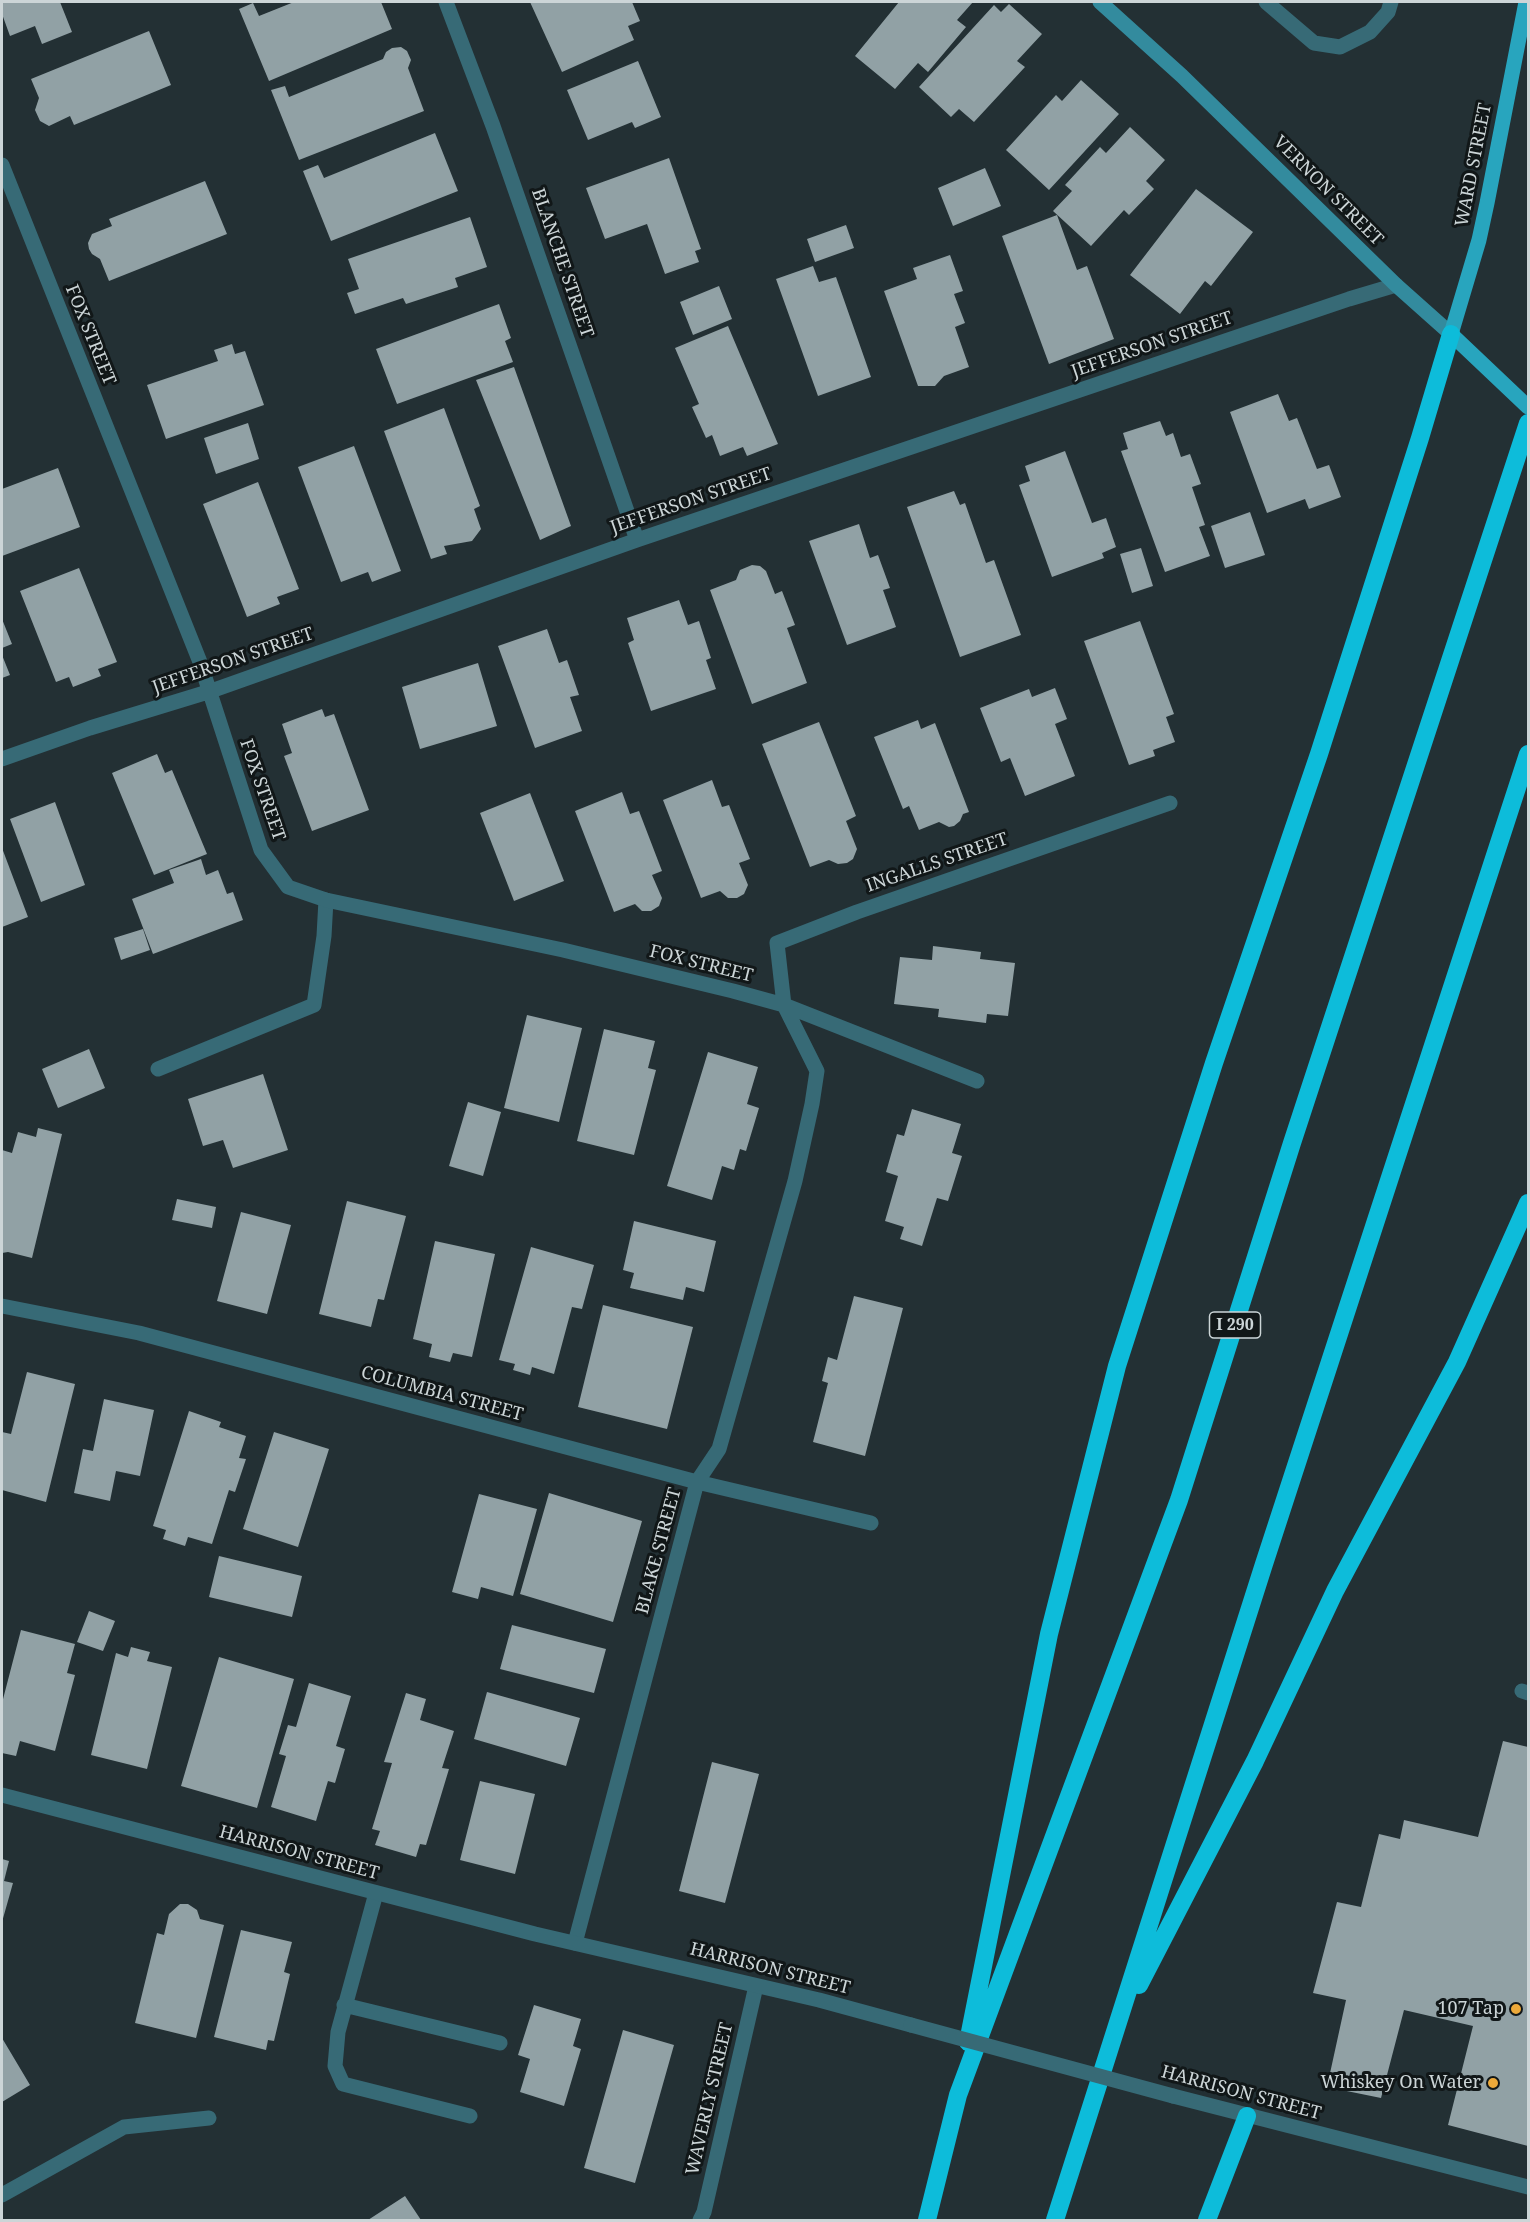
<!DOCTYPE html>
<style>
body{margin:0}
#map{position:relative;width:1530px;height:2222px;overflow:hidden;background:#233034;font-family:"Noto Serif",serif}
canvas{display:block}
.frame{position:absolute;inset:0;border:3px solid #ccd5d7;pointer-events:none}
</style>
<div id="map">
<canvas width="1530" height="2222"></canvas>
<div class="frame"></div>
</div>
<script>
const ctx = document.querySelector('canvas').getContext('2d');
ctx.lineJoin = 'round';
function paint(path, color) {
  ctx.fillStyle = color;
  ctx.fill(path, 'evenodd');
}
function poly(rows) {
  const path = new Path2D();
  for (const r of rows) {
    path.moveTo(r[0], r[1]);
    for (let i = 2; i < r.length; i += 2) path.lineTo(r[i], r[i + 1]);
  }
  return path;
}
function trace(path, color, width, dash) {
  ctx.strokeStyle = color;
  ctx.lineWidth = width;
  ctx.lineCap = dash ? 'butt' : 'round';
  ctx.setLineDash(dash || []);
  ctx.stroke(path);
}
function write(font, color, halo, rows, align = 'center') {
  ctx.font = font + ' "Noto Serif",serif';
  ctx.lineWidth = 6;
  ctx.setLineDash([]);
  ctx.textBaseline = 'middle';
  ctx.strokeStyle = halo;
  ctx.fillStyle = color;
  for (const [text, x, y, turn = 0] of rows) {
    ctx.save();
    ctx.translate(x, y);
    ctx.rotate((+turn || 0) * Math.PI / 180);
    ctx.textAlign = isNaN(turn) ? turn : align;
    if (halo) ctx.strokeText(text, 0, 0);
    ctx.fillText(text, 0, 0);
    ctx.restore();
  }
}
paint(poly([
 [2,2,60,2,72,32,42,44,35,26,10,36,2,14],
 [294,2,381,2,392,29,269,81,239,9,253,3,259,16],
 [530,2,632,2,640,21,628,26,634,40,562,72],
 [899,2,973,2,957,20,966,27,928,72,918,63,895,89,855,56],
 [1009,4,1042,34,1017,61,1025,67,974,122,959,109,951,117,919,87,994,5,1001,12],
 [149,31,171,85,74,125,70,116,49,126,40,121,35,110,39,98,31,79],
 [401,47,407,51,411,60,408,68,424,111,299,160,271,90,285,86,289,97,383,59,386,52,392,48],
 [638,61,661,117,635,128,632,122,588,140,567,90],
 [1081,80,1119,114,1049,190,1006,150,1056,95,1062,101],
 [1130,127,1165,160,1146,181,1154,189,1129,215,1124,210,1091,246,1053,211,1072,191,1065,185,1100,147,1106,153],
 [435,133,458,191,331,241,303,171,318,165,324,178],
 [669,158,701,249,695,251,699,262,665,274,647,224,605,239,586,188],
 [985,168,1001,206,953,226,938,188],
 [205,181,227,234,109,281,100,259,92,254,89,249,88,243,92,234,112,226,109,219],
 [1196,189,1253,232,1211,286,1205,281,1180,314,1130,275],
 [1057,215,1077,270,1087,266,1114,339,1049,364,1002,236],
 [470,217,487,267,455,278,458,287,406,304,403,298,355,314,347,293,359,289,348,259],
 [846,225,854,248,815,262,807,239],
 [950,255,963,291,954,294,965,323,955,327,969,367,944,376,935,386,918,386,884,291,917,279,913,268],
 [813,266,819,282,836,277,871,377,818,396,776,279],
 [719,286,732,319,693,335,680,302],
 [499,304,511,338,505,341,513,362,397,404,376,349],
 [728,326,778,444,747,456,743,447,720,456,712,435,706,438,692,407,699,404,675,348],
 [232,344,235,354,245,351,264,405,166,439,147,385,218,361,214,350],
 [514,367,571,526,540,540,476,380],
 [1278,394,1289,421,1297,418,1317,469,1329,465,1341,497,1309,509,1305,499,1267,513,1230,412],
 [444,408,480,506,474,509,481,529,472,541,444,546,447,554,431,559,384,431],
 [1160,421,1166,436,1173,433,1181,457,1190,454,1201,484,1192,487,1205,525,1199,527,1210,556,1165,572,1121,451,1128,449,1123,433],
 [248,423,259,459,216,474,204,438],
 [354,446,401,571,372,582,368,572,341,582,298,467],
 [1065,451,1092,523,1106,518,1116,547,1102,553,1104,558,1052,577,1019,485,1030,481,1025,466],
 [58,468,80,527,2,556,2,489],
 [258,482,299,589,277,597,280,604,247,617,203,504],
 [954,491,960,505,965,503,986,563,994,560,1021,635,960,657,907,507],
 [1250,512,1265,555,1225,568,1211,526],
 [859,524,870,558,878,555,890,588,883,590,896,627,847,645,809,541],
 [1141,548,1153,586,1132,593,1120,554],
 [752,565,760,566,766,571,775,594,782,591,795,625,787,628,807,683,752,704,710,590,736,580,740,570],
 [79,568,117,662,98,669,101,676,73,687,69,677,56,682,20,591],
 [679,600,688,625,699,621,711,658,706,660,716,689,651,711,628,643,634,640,627,618],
 [2,619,12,644,2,648],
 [1140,621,1174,714,1166,717,1175,742,1153,750,1155,756,1129,765,1084,641],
 [547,629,559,663,567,660,579,695,570,697,582,731,535,748,498,646],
 [2,655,10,675,2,678],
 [478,663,497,726,420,749,402,687],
 [1055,688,1067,719,1055,724,1075,776,1025,796,1010,758,1001,762,980,708,1029,689,1032,697],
 [322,709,325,717,334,714,369,810,312,831,284,756,292,753,282,724],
 [918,720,921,729,935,723,969,812,963,814,960,821,954,826,949,827,939,822,919,830,909,806,903,809,874,737],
 [819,722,856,816,846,821,857,849,853,859,847,863,838,864,829,860,810,867,762,744],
 [157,754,165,773,172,770,207,854,154,875,112,773],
 [712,780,722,807,729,805,750,859,739,863,748,885,744,894,737,898,728,898,720,891,701,898,663,800],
 [622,792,630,814,639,811,662,871,652,875,662,898,659,906,651,911,642,911,635,904,614,912,575,811],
 [530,793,564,881,514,901,480,813],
 [55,802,85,885,41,902,10,819],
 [2,848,28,917,2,927],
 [201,859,206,875,218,870,227,894,233,892,243,920,153,954,132,899,174,883,169,870],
 [143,929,150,950,121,960,114,938],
 [933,946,981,952,980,959,1015,963,1008,1016,987,1014,986,1023,938,1017,939,1009,894,1004,900,957,932,960],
 [527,1015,582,1028,559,1122,504,1108],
 [604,1029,655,1041,648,1068,656,1070,634,1155,577,1141],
 [89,1049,105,1088,58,1108,42,1069],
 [708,1052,758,1067,747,1104,759,1108,746,1151,740,1149,734,1170,722,1166,712,1200,667,1186],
 [263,1074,288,1150,233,1168,223,1140,203,1146,188,1099],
 [468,1102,501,1112,483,1176,449,1166],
 [912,1109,961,1124,952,1153,962,1156,948,1201,937,1198,922,1246,900,1239,904,1227,885,1221,898,1176,886,1172,897,1134,904,1136],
 [38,1128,62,1134,32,1258,8,1252,2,1253,2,1150,12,1153,18,1132,36,1137],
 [177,1199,216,1207,212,1228,172,1220],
 [347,1201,406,1216,384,1300,378,1299,371,1327,319,1314],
 [241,1212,291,1225,267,1314,217,1301],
 [634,1221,716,1241,704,1292,686,1287,683,1300,630,1288,634,1273,623,1270],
 [435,1241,495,1254,472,1357,453,1353,450,1362,429,1357,432,1344,413,1339],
 [531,1247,594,1265,582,1309,572,1307,554,1374,532,1367,530,1375,513,1370,515,1364,499,1360],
 [854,1296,903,1308,865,1456,813,1442,828,1383,822,1381,828,1357,837,1360],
 [603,1305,693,1327,667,1429,578,1407],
 [27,1372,75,1384,46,1502,2,1490,2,1432,11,1434],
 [104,1399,154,1410,140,1476,116,1471,110,1501,74,1493,83,1449,93,1451],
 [189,1411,221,1422,219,1427,246,1436,239,1458,246,1459,235,1492,229,1490,212,1544,188,1537,185,1546,163,1539,166,1530,153,1526],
 [274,1432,329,1449,298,1547,243,1529],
 [549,1493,642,1521,613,1622,520,1594],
 [479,1494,537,1509,513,1596,481,1587,478,1599,452,1592],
 [219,1556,302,1576,292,1617,209,1597],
 [89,1611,115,1621,103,1651,77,1642],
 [512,1625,606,1649,594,1693,500,1669],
 [21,1630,75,1644,67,1673,75,1675,55,1751,20,1741,16,1756,2,1753,2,1703],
 [131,1647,150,1652,147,1661,172,1667,147,1769,91,1755,116,1653,128,1657],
 [219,1657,294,1679,257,1808,181,1786],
 [309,1683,351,1696,336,1746,345,1749,335,1783,328,1781,316,1821,271,1807,286,1756,279,1754,288,1725,296,1727],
 [487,1692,580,1718,566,1766,474,1739],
 [406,1693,426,1699,420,1720,454,1731,442,1768,449,1769,426,1845,420,1844,416,1857,375,1845,380,1831,372,1829,392,1763,384,1762],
 [1503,1741,1528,1747,1528,2146,1448,2125,1473,2026,1404,2010,1381,2098,1327,2087,1346,2000,1313,1993,1337,1902,1361,1907,1379,1834,1400,1839,1404,1820,1478,1837],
 [712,1762,759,1774,725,1903,679,1891],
 [480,1781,535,1794,515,1874,460,1860],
 [2,1859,9,1861,4,1881,13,1883,2,1922],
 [180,1904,188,1904,197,1910,200,1919,224,1925,196,2038,135,2023,157,1933,164,1935,169,1914],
 [241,1930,292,1942,284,1972,290,1974,274,2041,268,2040,266,2050,214,2037],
 [534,2005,581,2019,573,2046,581,2049,564,2106,520,2092,530,2059,518,2055],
 [623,2030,674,2045,635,2183,584,2168],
 [2,2038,30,2085,2,2102],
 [405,2196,421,2220,368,2220]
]), '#91a1a5');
trace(poly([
 [1266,2,1314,43,1340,47,1370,32,1388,12,1391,2],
 [158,1069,314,1005,324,936,326,900],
 [376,1893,338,2032,335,2066,343,2084,470,2116],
 [344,2005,500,2043],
 [2,2195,124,2127,209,2118]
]), '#376a76', 15);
trace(poly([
 [446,2,493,126,637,540],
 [2,165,200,662,261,850,288,887,326,900,563,950,733,991,784,1005,977,1081],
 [2,759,90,728,211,691,637,540,1349,299,1396,285],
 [2,1306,139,1333,697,1482,871,1523],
 [1522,1691,1528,1693],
 [575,1943,697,1482,719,1449,795,1181,812,1104,817,1071,784,1005,777,943,857,912,1170,803],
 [700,2220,704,2212,756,1986]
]), '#376a76', 15);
trace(poly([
 [2,1795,535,1934,819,2000,911,2025],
 [1173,2096,1528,2187]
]), '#376a76', 15);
trace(poly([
 [1100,2,1182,76,1396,285,1451,334]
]), '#338b9e', 15);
trace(poly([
 [1526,2,1487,203,1479,240,1451,334,1528,407]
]), '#28a5be', 15);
trace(poly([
 [1139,1985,1255,1761,1335,1591,1457,1362,1528,1203],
 [968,2042,1049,1634,1117,1366,1214,1063,1319,754,1420,438,1451,334],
 [927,2220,958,2095,1179,1500,1292,1143,1528,423],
 [1055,2220,1264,1564,1528,754],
 [1207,2220,1247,2116]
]), '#0dbcda', 18);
trace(poly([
 [911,2025,1173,2096]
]), '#376a76', 15);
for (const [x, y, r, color] of [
 [1516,2009,6,"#eca93a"],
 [1493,2083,6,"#eca93a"]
]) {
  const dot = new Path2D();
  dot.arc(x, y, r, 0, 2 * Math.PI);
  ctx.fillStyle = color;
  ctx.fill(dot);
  trace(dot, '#111718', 2);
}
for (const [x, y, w] of [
 [1235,1325,51]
]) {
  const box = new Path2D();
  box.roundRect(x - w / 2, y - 13, w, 26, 4.5);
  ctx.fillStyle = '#111718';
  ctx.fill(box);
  trace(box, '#ccd5d7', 1.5);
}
write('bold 16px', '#ccd5d7', null, [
 ["I 290",1235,1325]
]);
write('18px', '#ccd5d7', '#111718', [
 ["WARD STREET",1474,165,-79],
 ["VERNON STREET",1328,191,45],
 ["BLANCHE STREET",562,263,71],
 ["FOX STREET",90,335,68],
 ["JEFFERSON STREET",1152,345,-19],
 ["JEFFERSON STREET",691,501,-19],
 ["JEFFERSON STREET",233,661,-19],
 ["FOX STREET",262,790,71],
 ["INGALLS STREET",937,863,-19],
 ["FOX STREET",701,964,14],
 ["COLUMBIA STREET",442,1394,15],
 ["BLAKE STREET",659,1551,-75],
 ["HARRISON STREET",299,1853,15],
 ["HARRISON STREET",770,1969,14],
 ["HARRISON STREET",1241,2093,15],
 ["WAVERLY STREET",710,2099,-77]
]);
write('18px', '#ccd5d7', '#111718', [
 ["107 Tap",1504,2009],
 ["Whiskey On Water",1481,2083]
], 'right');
</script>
